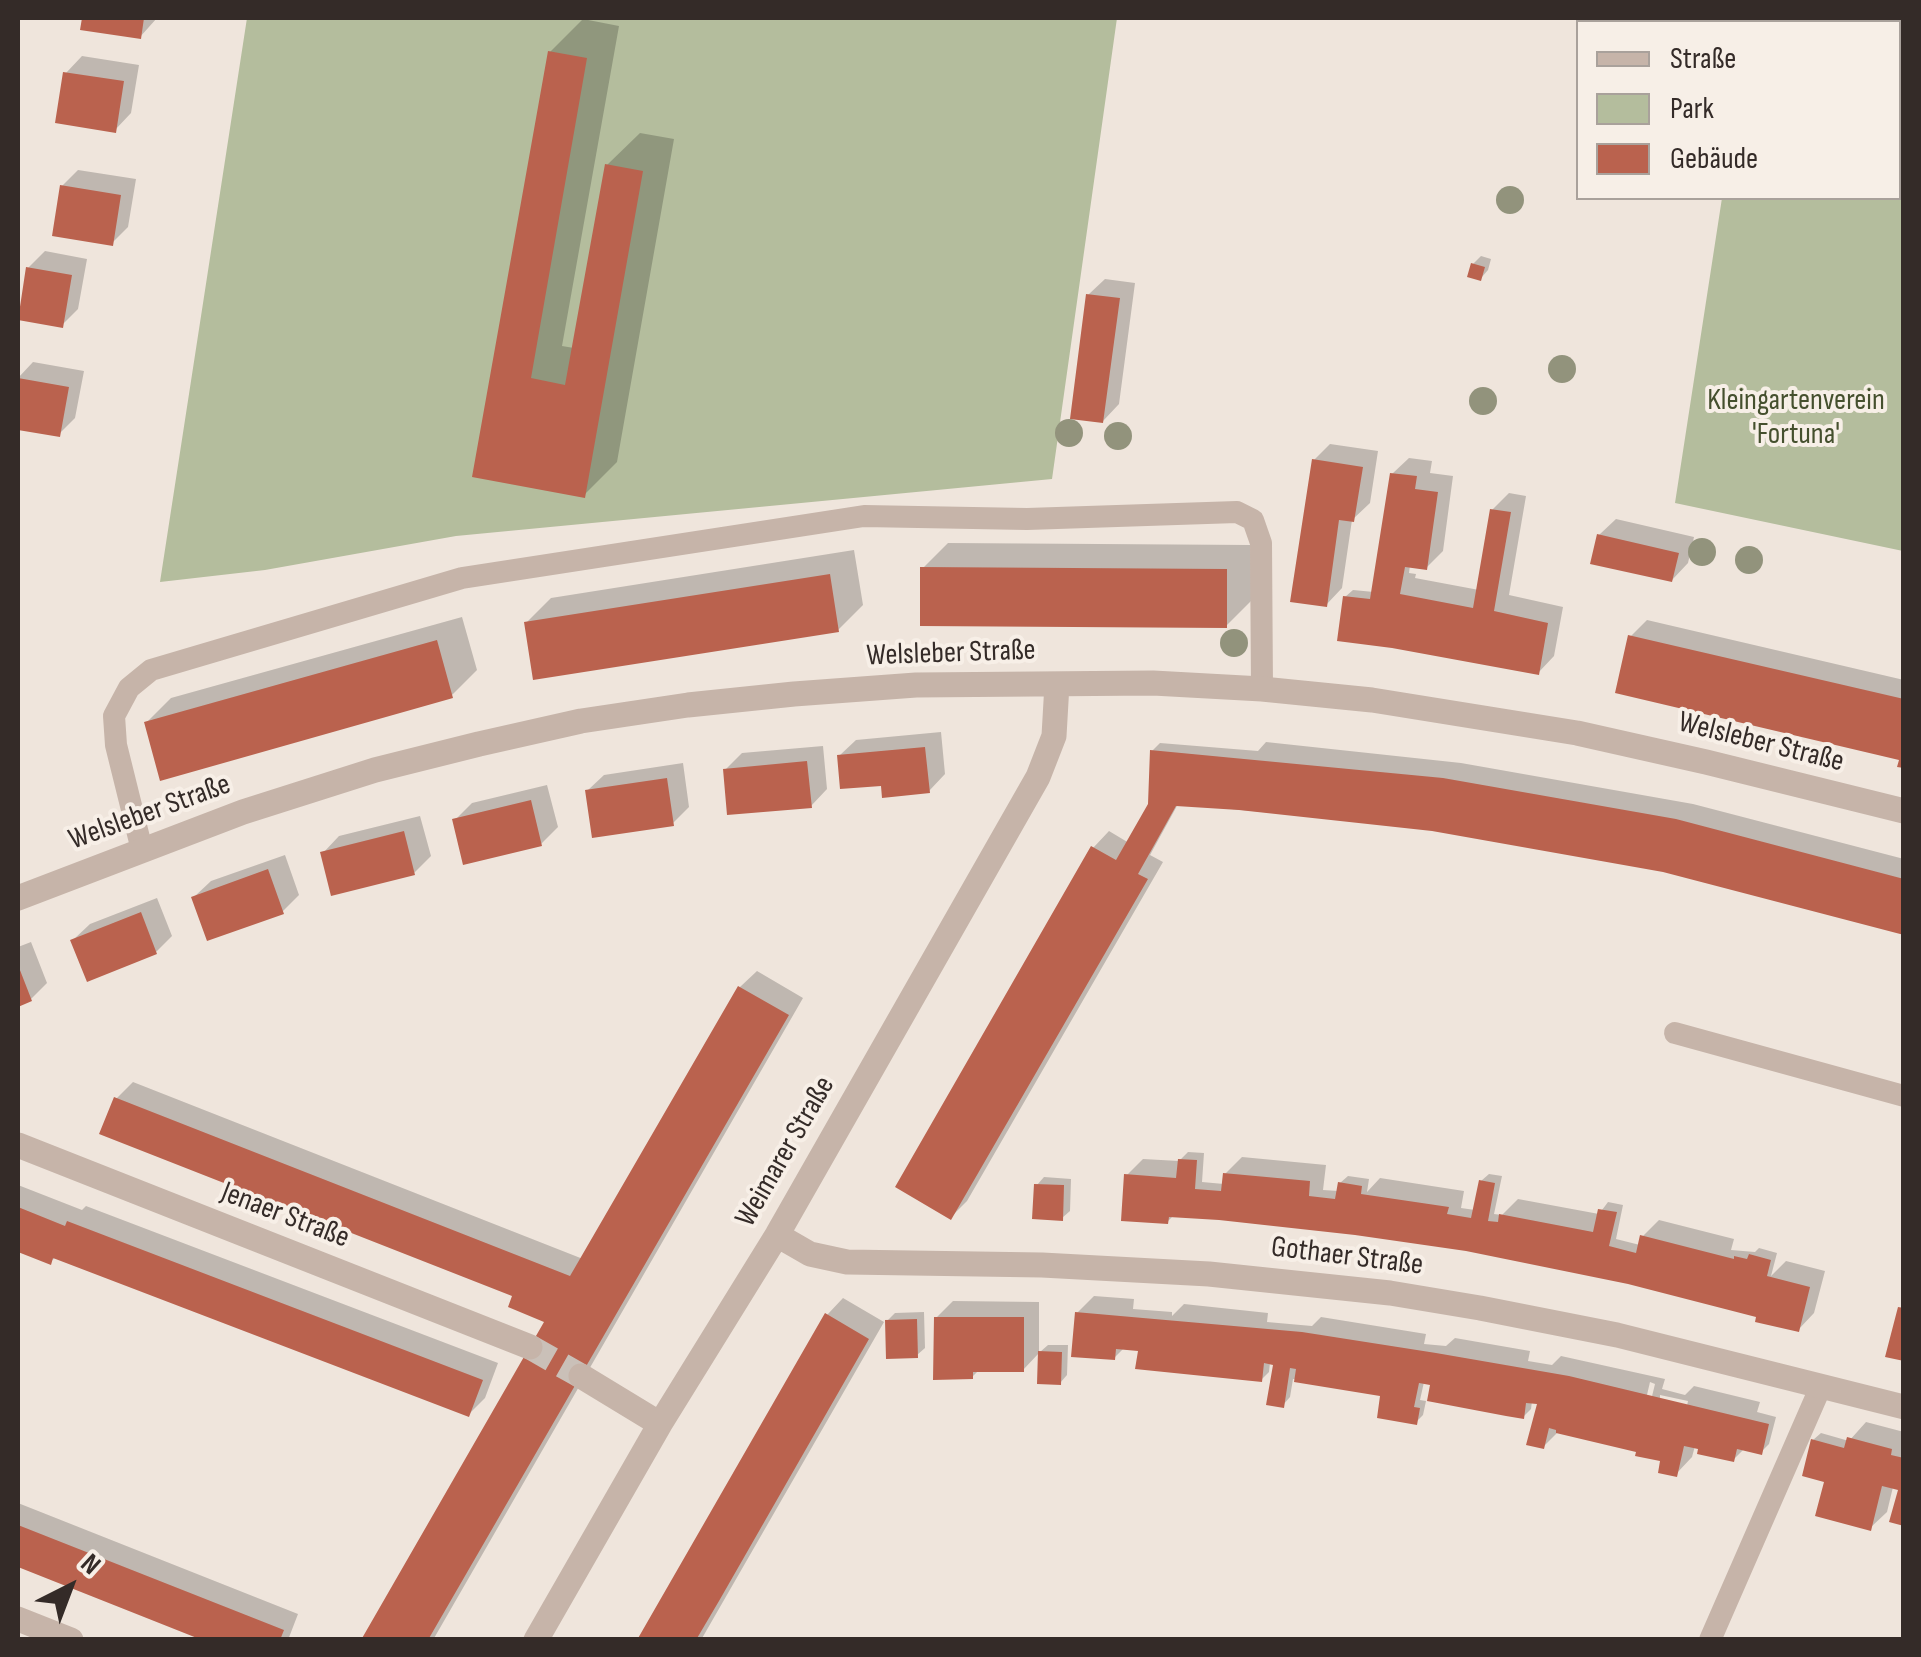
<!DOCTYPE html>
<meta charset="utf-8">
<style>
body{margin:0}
#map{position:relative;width:1921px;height:1657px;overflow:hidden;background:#efe5dc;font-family:"Sofia Sans Condensed",sans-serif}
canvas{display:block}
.frame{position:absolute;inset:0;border:20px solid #342b28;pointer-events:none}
.legend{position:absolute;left:1576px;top:20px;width:325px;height:180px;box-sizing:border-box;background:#f7efe7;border:2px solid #a9a19b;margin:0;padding:12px 18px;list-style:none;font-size:30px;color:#342b28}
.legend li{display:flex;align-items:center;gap:20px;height:50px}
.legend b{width:50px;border:2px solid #a9a19b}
.north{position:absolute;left:20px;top:1537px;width:100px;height:100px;-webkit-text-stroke:8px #f7efe7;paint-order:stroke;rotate:42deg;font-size:28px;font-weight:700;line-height:40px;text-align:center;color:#342b28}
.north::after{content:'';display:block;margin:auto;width:35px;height:45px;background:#342b28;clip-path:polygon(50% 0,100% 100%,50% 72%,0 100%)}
</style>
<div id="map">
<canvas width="1921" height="1657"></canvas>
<div class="frame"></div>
<ul class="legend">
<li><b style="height:12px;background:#c6b4a9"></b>Straße</li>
<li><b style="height:28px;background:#b4bd9d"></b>Park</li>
<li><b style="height:28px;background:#ba624e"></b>Gebäude</li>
</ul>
<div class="north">N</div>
</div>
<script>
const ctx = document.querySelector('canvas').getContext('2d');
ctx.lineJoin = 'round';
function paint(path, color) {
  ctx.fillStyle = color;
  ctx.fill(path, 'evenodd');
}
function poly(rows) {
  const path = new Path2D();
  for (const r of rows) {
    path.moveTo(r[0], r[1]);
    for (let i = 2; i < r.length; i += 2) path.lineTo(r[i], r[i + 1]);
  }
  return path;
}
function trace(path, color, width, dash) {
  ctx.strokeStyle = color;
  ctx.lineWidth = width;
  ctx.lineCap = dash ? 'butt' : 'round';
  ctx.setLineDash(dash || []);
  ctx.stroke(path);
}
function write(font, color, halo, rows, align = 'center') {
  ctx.font = font + ' "Sofia Sans Condensed",sans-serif';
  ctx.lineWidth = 8;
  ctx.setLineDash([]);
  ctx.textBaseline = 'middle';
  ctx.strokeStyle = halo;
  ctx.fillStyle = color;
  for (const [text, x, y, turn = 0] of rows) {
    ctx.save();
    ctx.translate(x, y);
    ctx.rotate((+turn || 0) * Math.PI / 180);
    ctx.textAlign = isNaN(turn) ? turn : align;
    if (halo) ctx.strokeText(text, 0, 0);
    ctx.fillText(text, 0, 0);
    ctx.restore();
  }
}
paint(poly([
 [247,18,1117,18,1052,479,456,536,265,570,160,582],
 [1750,18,1903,18,1903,551,1675,503,1722,198,1898,198,1898,22,1750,22]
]), '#b4bd9d');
paint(poly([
 [84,18,157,18,140,37,83,27],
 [583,19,619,26,562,346,574,348,607,165,640,133,674,139,617,462,584,495,475,475,550,52],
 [82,56,139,65,131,113,115,130,66,73],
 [78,170,136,179,128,227,112,243,62,186],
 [45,251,87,259,78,309,62,325,28,268],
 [1481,256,1491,259,1488,270,1481,278,1473,264],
 [1105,279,1135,283,1119,404,1103,421,1088,295],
 [33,362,84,371,75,418,59,434,18,427,18,378],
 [1330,444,1378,451,1370,503,1352,520,1342,588,1326,605,1314,460],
 [1409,458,1432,461,1430,473,1453,476,1443,551,1427,567,1410,565,1409,573,1416,574,1415,578,1479,590,1492,510,1509,493,1526,496,1509,595,1563,607,1554,656,1538,673,1345,597,1353,590,1374,592,1392,474],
 [1616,519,1694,537,1688,563,1672,580,1599,535],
 [948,543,1251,545,1251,601,1226,626,923,568],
 [854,550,863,605,838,630,526,623,551,598],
 [462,617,477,670,452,695,146,723,171,698],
 [1647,620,1904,680,1904,765,1901,758,1631,636],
 [941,732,945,774,929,791,883,783,839,756,856,740],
 [1266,742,1461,763,1693,804,1904,859,1904,933,1664,870,1432,828,1178,804,1150,855,1163,862,967,1201,951,1217,1093,848,1109,831,1129,843,1150,805,1152,751,1160,743,1258,751],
 [823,746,827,789,811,806,725,770,742,753],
 [683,763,689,807,673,823,587,791,604,775],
 [547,785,558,827,541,844,455,820,472,803],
 [420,816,431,856,414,873,323,853,339,836],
 [285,855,299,895,283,911,194,897,211,881],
 [157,898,172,936,156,952,73,940,90,924],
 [31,942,47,983,31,999,18,1004,18,947],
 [757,971,803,998,433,1640,364,1640,548,1321,515,1295,116,1099,133,1082,583,1259,740,987],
 [1188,1152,1204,1153,1202,1182,1224,1184,1225,1174,1242,1157,1326,1165,1323,1190,1339,1191,1340,1183,1348,1176,1369,1179,1367,1192,1380,1178,1464,1191,1461,1208,1475,1210,1481,1181,1489,1174,1502,1176,1494,1214,1502,1215,1518,1199,1599,1214,1608,1202,1623,1205,1616,1239,1640,1245,1643,1236,1659,1220,1734,1239,1731,1250,1755,1252,1759,1248,1777,1253,1771,1276,1786,1261,1825,1271,1814,1313,1798,1330,1759,1316,1627,1281,1492,1254,1355,1232,1174,1215,1167,1222,1126,1176,1143,1159,1179,1161],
 [1044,1177,1071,1179,1070,1211,1062,1218,1037,1185],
 [18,1185,82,1210,86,1206,498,1363,485,1398,469,1414,56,1257,50,1262,18,1249],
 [1094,1296,1134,1299,1133,1309,1172,1312,1172,1316,1184,1304,1268,1313,1267,1322,1312,1326,1321,1317,1426,1334,1424,1344,1446,1346,1455,1338,1530,1351,1528,1361,1552,1365,1561,1356,1665,1379,1662,1389,1685,1395,1694,1386,1760,1402,1757,1412,1776,1417,1769,1444,1761,1452,1745,1448,1734,1459,1695,1446,1692,1457,1676,1474,1665,1453,1641,1444,1559,1431,1543,1447,1538,1402,1532,1401,1531,1409,1523,1417,1424,1382,1420,1400,1426,1401,1423,1415,1416,1422,1383,1394,1293,1379,1290,1397,1283,1405,1276,1363,1270,1362,1269,1372,1261,1380,1140,1349,1124,1348,1114,1358,1077,1313],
 [1650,1382,1655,1384,1643,1433,1638,1433],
 [1660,1395,1688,1401,1687,1406,1660,1400],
 [843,1298,884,1322,701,1640,640,1640,827,1315],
 [953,1301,1039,1302,1039,1353,1023,1370,979,1370,972,1377,936,1318],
 [924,1312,925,1348,917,1355,887,1321,895,1313],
 [1048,1345,1068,1345,1067,1375,1060,1383,1040,1352],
 [1866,1422,1904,1432,1904,1523,1901,1489,1893,1487,1887,1512,1870,1528,1827,1480,1813,1440,1821,1433,1849,1441],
 [18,1503,298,1614,288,1640,208,1640,18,1564]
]), '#0003');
paint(poly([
 [82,18,144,18,141,39,80,30],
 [548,51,587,58,531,378,565,385,605,164,643,171,585,498,472,477],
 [63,72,124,81,116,133,55,123],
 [60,185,121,195,113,246,52,236],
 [1471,263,1485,267,1481,281,1467,277],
 [26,267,72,275,63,328,18,320],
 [1086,294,1120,298,1103,423,1070,419],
 [18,378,69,387,60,437,18,430],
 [1312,459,1363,467,1354,522,1339,520,1327,607,1290,602],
 [1390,473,1417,476,1415,489,1438,492,1427,570,1405,567,1400,594,1473,608,1490,509,1511,512,1494,611,1548,623,1539,675,1392,648,1337,641,1343,596,1370,599],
 [1597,534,1679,553,1672,582,1590,564],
 [920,567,1227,569,1227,628,920,626],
 [830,574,839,632,533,680,524,622],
 [1628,635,1904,699,1904,768,1897,767,1899,760,1615,693],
 [437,640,453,698,160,781,144,722],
 [925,747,930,793,882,798,881,786,840,789,837,755],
 [1150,750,1443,778,1676,819,1904,879,1904,935,1663,872,1432,831,1239,810,1176,806,1138,874,1148,879,951,1220,895,1187,1091,846,1116,860,1148,804],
 [807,761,812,808,727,815,723,769],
 [667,778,674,826,592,838,585,790],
 [531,800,542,846,463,865,452,819],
 [404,831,415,875,331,896,320,852],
 [268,869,284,914,207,941,191,897],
 [141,912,157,954,87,982,70,940],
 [18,965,32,1001,18,1007],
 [738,986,789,1015,428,1640,361,1640,544,1322,508,1307,512,1296,99,1134,114,1097,570,1276],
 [1178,1159,1197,1160,1195,1189,1221,1191,1223,1173,1310,1181,1309,1196,1335,1199,1338,1182,1362,1186,1361,1194,1449,1207,1447,1214,1471,1218,1479,1180,1495,1183,1488,1221,1498,1222,1499,1214,1593,1232,1598,1209,1617,1212,1609,1246,1636,1253,1640,1235,1734,1259,1734,1256,1747,1259,1749,1254,1771,1260,1767,1276,1810,1287,1799,1332,1755,1322,1756,1317,1628,1284,1466,1251,1355,1235,1219,1220,1169,1217,1168,1224,1121,1221,1124,1174,1176,1178],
 [1034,1184,1064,1185,1063,1221,1032,1219],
 [18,1207,65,1226,67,1221,483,1380,469,1417,53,1258,51,1265,18,1252],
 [1898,1307,1904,1308,1904,1361,1885,1357],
 [1075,1312,1302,1332,1436,1353,1569,1376,1769,1424,1762,1455,1737,1449,1734,1462,1697,1454,1698,1449,1684,1446,1677,1477,1658,1473,1660,1461,1635,1456,1636,1452,1556,1433,1556,1430,1549,1428,1544,1449,1526,1445,1537,1404,1526,1403,1524,1419,1506,1416,1427,1401,1430,1385,1419,1383,1414,1407,1420,1408,1417,1425,1377,1418,1380,1396,1294,1382,1296,1369,1290,1368,1284,1408,1266,1405,1273,1365,1264,1363,1262,1382,1135,1369,1138,1351,1116,1349,1115,1360,1071,1357],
 [825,1313,869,1339,719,1601,696,1640,637,1640],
 [934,1317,1024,1317,1024,1372,973,1372,973,1379,933,1380],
 [917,1319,918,1358,886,1359,885,1320],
 [1038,1351,1062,1352,1061,1385,1037,1384],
 [1847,1437,1892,1449,1891,1455,1904,1458,1904,1526,1889,1522,1898,1490,1882,1486,1871,1531,1815,1516,1824,1482,1802,1476,1811,1439,1844,1448],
 [18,1525,284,1630,280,1640,202,1640,18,1567]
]), '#ba624e');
trace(poly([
 [530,1347,581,1376]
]), '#cac0b8', 25, [25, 12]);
trace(poly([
 [142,850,116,745,114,716,129,688,151,670,462,578,864,516,1027,519,1237,512,1253,520,1261,543,1262,689],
 [1675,1033,1904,1096],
 [1710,1640,1821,1386]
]), '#c6b4a9', 22);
trace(poly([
 [18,898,243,812,375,770,479,744,581,721,688,705,794,694,916,685,1153,683,1262,689,1372,700,1577,733,1706,762,1904,811],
 [18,1145,530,1347],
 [777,1235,810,1254,847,1262,1042,1265,1209,1274,1390,1293,1480,1308,1617,1335,1904,1407],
 [581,1376,660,1424],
 [18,1619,71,1640],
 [536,1640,660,1424,777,1235,1038,777,1054,736,1057,684]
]), '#c6b4a9', 25);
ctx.fillStyle = '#92937c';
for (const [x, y] of [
 [1510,200],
 [1562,369],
 [1483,401],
 [1069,433],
 [1118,436],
 [1702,552],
 [1749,560],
 [1234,643]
]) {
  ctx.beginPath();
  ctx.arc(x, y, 14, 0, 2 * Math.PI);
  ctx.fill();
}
write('30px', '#45502e', '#f7efe7', [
 ["Kleingartenverein",1796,401],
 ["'Fortuna'",1796,435]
]);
write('30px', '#342b28', '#f7efe7', [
 ["Welsleber Straße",951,654,-2],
 ["Welsleber Straße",1761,743,14],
 ["Welsleber Straße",150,813,-20],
 ["Weimarer Straße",786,1152,-60],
 ["Jenaer Straße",285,1216,21],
 ["Gothaer Straße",1347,1257,7]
]);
</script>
